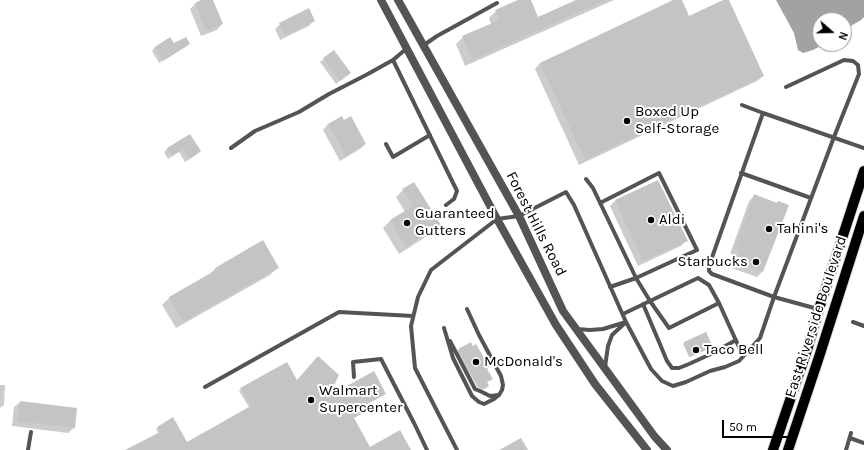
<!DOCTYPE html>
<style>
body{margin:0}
#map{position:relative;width:864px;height:450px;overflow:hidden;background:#fff;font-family:Karla,sans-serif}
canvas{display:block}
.north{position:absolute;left:812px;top:12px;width:40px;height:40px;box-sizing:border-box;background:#fff;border:1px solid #999;border-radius:50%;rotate:110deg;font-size:11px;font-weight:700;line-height:16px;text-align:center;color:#000}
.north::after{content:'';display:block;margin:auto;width:14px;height:18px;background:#000;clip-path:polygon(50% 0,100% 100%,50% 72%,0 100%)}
.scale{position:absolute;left:722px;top:420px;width:73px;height:18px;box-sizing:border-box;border:2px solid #000;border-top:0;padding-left:5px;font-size:12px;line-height:14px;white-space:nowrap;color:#000;-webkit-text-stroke:3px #fff;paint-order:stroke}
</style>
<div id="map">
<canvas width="864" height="450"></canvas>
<div class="north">N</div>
<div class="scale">50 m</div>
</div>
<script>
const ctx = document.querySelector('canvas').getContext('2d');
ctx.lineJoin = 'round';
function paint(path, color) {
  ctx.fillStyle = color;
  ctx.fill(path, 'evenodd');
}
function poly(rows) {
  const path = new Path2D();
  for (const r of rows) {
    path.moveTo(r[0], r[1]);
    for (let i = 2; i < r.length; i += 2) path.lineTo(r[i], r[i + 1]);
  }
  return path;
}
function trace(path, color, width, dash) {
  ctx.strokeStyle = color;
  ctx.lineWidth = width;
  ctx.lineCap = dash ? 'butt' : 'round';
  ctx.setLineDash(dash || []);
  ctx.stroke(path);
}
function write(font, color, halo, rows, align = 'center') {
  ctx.font = font + ' Karla,sans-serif';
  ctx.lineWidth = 4;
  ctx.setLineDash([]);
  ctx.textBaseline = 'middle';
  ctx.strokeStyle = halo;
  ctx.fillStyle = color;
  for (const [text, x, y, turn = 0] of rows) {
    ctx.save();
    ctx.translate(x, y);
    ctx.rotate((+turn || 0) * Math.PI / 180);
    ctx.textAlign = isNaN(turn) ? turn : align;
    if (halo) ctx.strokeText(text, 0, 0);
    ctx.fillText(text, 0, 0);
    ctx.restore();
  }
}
paint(poly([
 [776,0,864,0,864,17,861,20,844,30,844,20,820,20,820,44,824,44,813,50,803,53,798,50,794,33]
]), '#a2a2a2');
paint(poly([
 [204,0,212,0,222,24,217,30,201,36,190,9,195,4],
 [520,0,529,0,537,18,578,0,614,0,465,66,456,44,463,37,491,24,489,18,496,11],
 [676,0,681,0,689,17,726,0,728,0,763,76,757,81,579,165,535,69,540,63],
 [314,20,309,26,280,40,275,29,280,24],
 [170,38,174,45,189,44,185,47,159,63,152,51,155,47],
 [324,59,350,73,336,84,320,62],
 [344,121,365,144,360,149,340,161,323,130,328,124],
 [190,135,200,151,196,155,185,162,179,152,168,159,164,152,167,149],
 [403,190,440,225,432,233,399,254,383,228,390,221,405,212,396,197],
 [755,195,777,204,788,206,762,272,757,277,731,268,736,256,730,254,749,201],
 [615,201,687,240,681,246,638,266,610,206],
 [216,268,277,268,270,275,176,328,162,305,170,297,208,276],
 [684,343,710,348,689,357,683,344],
 [459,350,487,368,490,380,486,383,486,388,482,390,478,388,457,352],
 [286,363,297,382,326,399,363,406,353,418,369,448,410,450,127,450,159,434,156,429,157,428,186,443,249,407,239,391],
 [0,385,5,385,4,405,0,408],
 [20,402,74,428,68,433,12,426,14,407]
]), '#0003');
paint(poly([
 [201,0,213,0,223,24,206,31,195,3],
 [518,0,531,0,538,17,576,0,606,0,472,60,462,36,500,20,495,10],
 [673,0,682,0,689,16,723,0,729,0,764,76,585,160,540,63],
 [309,8,315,21,285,35,279,23],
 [170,37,174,43,186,37,190,44,163,61,155,47],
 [334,50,351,73,340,81,323,58],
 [342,116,344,120,351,116,366,144,346,156,328,124],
 [190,134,201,151,189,159,183,149,172,156,167,148],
 [658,180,688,241,643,261,615,200],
 [414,182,441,225,406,247,390,220,413,206,402,189],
 [754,194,777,203,778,201,789,205,763,272,736,262,740,250,735,248],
 [263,240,279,268,183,322,169,297,216,270,215,268],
 [706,332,713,347,690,357,684,342],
 [471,342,473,346,476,344,483,356,489,367,487,369,493,379,487,382,489,386,484,389,479,387,458,349],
 [318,356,339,375,329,396,374,371,386,394,364,406,367,411,354,418,370,447,400,430,411,450,125,450,160,432,157,427,173,417,187,442,251,406,240,388,287,362,297,380],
 [20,401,77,408,75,428,17,421],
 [521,438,528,450,499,450]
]), '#c4c4c4');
const primary = poly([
 [773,450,807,350,819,309,864,171],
 [788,450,819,357,864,216]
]);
trace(primary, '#dbdbdb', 12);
trace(poly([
 [424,45,437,36,497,3],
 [406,49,393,60,457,191,454,199,446,205],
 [742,105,763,113,709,266,709,271,712,274,774,297,834,137,859,74,858,65,853,61,844,60,786,87],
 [763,113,864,148],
 [386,144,393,157,430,135],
 [231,148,255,131,299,112,329,94,366,75,393,60],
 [741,173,811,198],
 [586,179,593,188,636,278,650,301,669,328,719,303],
 [600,203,659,173,697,250,636,278,610,287],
 [643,304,662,349,667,361,672,368,679,368,689,364,713,353,736,340],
 [623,314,650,301,698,278,709,285,719,303,743,356],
 [853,322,864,326],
 [444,328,453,358,472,396,479,402,484,404,494,399,499,395,502,390,503,385,501,376,479,335,467,309],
 [577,329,590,330,603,329,626,322,612,335,608,346,605,367],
 [450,341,475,389,482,392,490,396,499,395],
 [354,377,353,362,381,359,414,423,427,450],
 [205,387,339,312,413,316],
 [850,438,864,443],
 [28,450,31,432],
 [457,450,415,368,411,326,418,297,431,270,497,219,519,216,566,192,574,205,626,322,651,369,662,381,673,386,686,382,710,371,725,367,739,361,760,338,774,297,818,309],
 [846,450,851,433]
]), '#545454', 4);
trace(poly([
 [381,0,497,219,556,325,595,384,647,450],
 [398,0,519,216,563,311,655,437,667,450]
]), '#545454', 8);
trace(primary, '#000', 10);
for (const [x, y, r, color] of [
 [627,121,4,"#000"],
 [651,220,4,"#000"],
 [407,223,4,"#000"],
 [769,229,4,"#000"],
 [756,262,4,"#000"],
 [696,350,4,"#000"],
 [476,362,4,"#000"],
 [311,400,4,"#000"]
]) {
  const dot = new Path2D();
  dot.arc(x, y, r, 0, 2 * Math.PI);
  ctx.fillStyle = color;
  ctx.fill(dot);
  trace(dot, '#fff', 1.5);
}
write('15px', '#000', '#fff', [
 ["Boxed Up",635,112],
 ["Self-Storage",635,129],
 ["Guaranteed",415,214],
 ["Gutters",415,231],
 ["Aldi",659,220],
 ["Tahini's",777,229],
 ["Starbucks",748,262,"right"],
 ["Taco Bell",704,350],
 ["McDonald's",484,362],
 ["Walmart",319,391],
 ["Supercenter",319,408]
], 'left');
write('15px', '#000', '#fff', [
 ["Forest Hills Road",536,224,63],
 ["East Riverside Boulevard",816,317,-72]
]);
</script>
